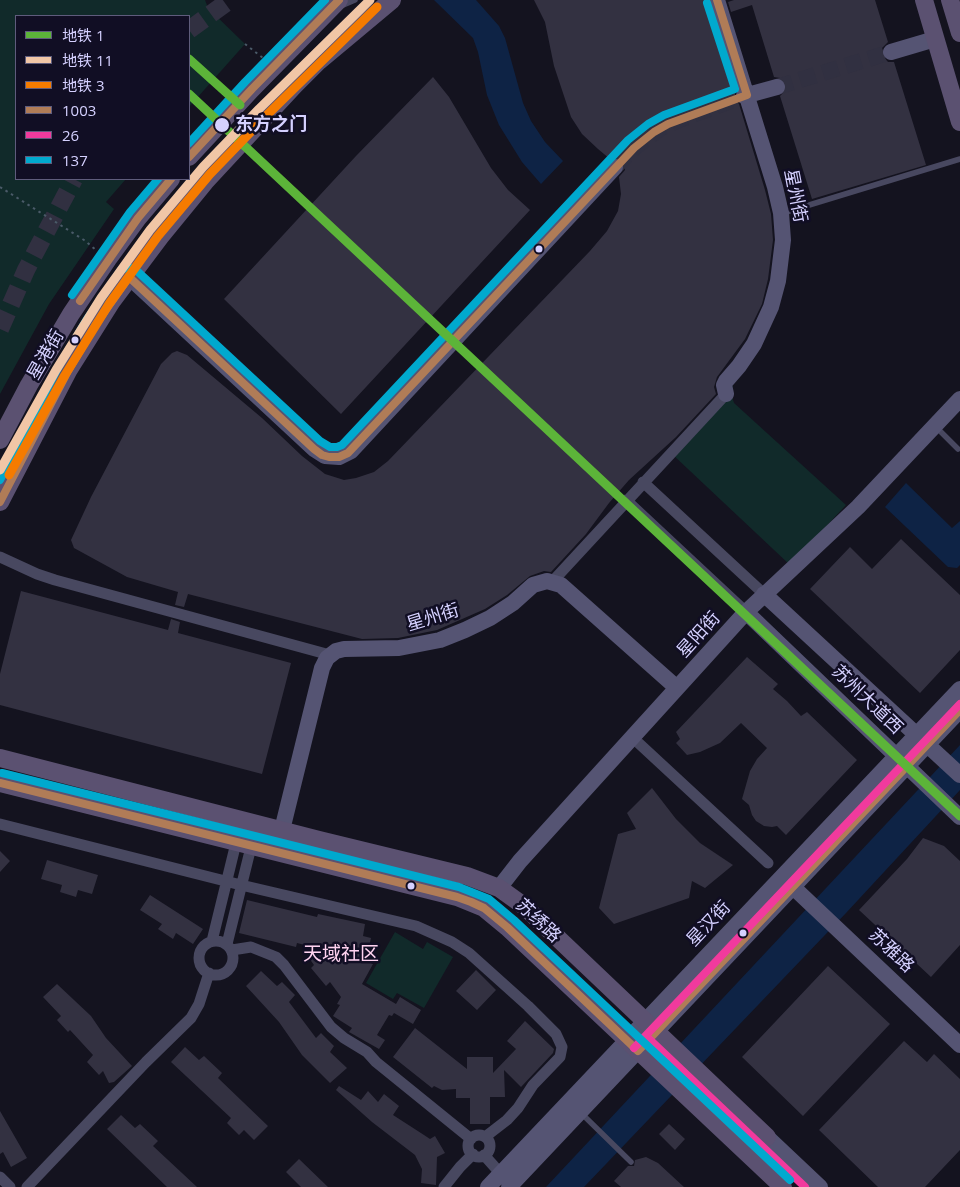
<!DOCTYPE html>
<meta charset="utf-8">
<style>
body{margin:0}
#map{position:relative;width:960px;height:1187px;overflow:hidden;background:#14131f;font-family:"Open Sans","Noto Sans SC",sans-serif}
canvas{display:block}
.legend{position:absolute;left:15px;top:15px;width:175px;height:165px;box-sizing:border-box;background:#110e24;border:1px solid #5f5c7c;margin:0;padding:6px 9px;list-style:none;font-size:15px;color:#d5d1ff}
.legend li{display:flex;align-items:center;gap:10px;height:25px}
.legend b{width:25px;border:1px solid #5f5c7c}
</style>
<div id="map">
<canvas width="960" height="1187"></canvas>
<ul class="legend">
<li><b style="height:6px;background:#5cb439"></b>地铁 1</li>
<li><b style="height:6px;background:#f1c6a6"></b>地铁 11</li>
<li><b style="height:6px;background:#f57b00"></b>地铁 3</li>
<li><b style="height:6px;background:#b07c57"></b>1003</li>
<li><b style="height:6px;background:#f13a9d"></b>26</li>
<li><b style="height:6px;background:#00a9ce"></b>137</li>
</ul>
</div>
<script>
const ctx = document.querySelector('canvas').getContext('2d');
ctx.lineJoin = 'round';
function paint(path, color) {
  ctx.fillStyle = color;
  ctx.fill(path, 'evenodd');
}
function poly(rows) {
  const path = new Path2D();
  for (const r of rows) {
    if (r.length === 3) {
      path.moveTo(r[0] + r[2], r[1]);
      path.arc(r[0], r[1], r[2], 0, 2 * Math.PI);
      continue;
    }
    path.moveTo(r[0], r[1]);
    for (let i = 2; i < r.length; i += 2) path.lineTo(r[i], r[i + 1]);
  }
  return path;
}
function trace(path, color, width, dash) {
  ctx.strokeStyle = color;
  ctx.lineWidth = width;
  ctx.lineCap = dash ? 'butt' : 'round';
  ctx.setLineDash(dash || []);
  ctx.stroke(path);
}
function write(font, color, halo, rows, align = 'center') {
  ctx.font = font + ' "Open Sans","Noto Sans SC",sans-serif';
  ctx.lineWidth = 5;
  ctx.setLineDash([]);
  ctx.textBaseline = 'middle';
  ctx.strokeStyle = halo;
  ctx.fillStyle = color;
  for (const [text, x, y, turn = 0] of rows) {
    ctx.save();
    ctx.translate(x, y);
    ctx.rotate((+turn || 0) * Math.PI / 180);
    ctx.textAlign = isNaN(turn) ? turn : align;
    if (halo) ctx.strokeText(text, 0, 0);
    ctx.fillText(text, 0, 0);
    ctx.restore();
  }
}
paint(poly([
 [0,0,205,0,208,8,245,44,189,107,189,16,16,16,16,179,126,179,106,202,114,209,49,304,0,394],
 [733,385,731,394,734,403,846,505,790,565,672,454],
 [395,932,423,949,427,942,453,957,424,1008,397,993,393,999,366,983]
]), '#112a2a');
paint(poly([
 [434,0,476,0,499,26,505,38,523,103,531,121,545,142,563,161,541,184,522,162,499,125,487,95,478,52,473,38],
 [906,483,952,528,960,521,960,565,957,568,948,567,885,507],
 [960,745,960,790,846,913,584,1187,546,1187]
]), '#0e2345');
paint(poly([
 [534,0,707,0,735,92,735,99,739,104,765,190,771,214,773,240,768,279,762,304,745,339,717,377,714,387,716,394,676,437,629,480,609,503,586,534,551,572,544,571,530,576,507,595,485,609,437,630,398,638,362,639,188,594,184,607,175,605,178,592,127,577,74,548,71,540,91,497,161,364,172,353,177,351,187,355,262,418,302,456,325,474,344,480,356,478,374,472,388,461,590,251,607,231,618,211,621,194,619,177,625,170,624,164,618,157,610,159,598,149,582,134,571,117,554,66,545,22],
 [734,0,875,0,888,42,881,49,882,55,888,62,894,62,926,165,812,199,780,96,786,90,786,84,780,78,774,77,752,5,731,12,728,2],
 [433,77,449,97,491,168,508,190,530,210,341,414,224,299,356,156],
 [901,539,960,595,960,650,920,693,810,589,850,547,872,569],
 [21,591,168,630,171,619,180,622,178,633,291,663,262,774,0,705,0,674],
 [747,657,778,684,773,689,787,701,801,716,807,712,857,760,786,835,777,826,772,827,764,826,756,821,752,815,749,805,742,799,750,771,757,759,767,748,741,723,720,743,700,752,687,755,676,743,680,739,676,732],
 [652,788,676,819,700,843,733,865,705,888,692,881,689,898,614,924,599,908,618,834,636,829,627,813],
 [923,838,944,846,960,861,960,945,931,977,859,910,907,859],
 [0,851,10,861,0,872],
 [47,860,98,875,92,894,78,890,76,897,60,892,62,885,41,879],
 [150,895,203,929,193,944,176,933,173,939,158,929,162,924,140,910],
 [247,900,317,917,318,914,365,924,363,936,371,938,366,961,373,964,362,984,396,1004,400,997,421,1010,413,1024,394,1013,392,1016,389,1015,377,1035,385,1040,379,1049,349,1032,352,1028,333,1016,340,1005,337,1004,341,997,330,982,326,986,311,968,314,965,309,958,320,949,297,943,296,947,239,933],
 [828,966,890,1024,803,1116,742,1057],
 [476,970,496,990,477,1010,456,991],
 [261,971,277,986,282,982,295,995,289,1002,316,1038,321,1033,334,1046,330,1052,347,1068,330,1083,302,1055,279,1022,246,986],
 [57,984,91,1016,106,1038,132,1066,114,1082,109,1083,103,1071,99,1075,87,1062,93,1055,70,1030,68,1032,57,1020,61,1016,43,997],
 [525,1021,554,1049,553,1053,521,1087,504,1070,505,1097,490,1097,490,1124,470,1124,470,1098,456,1098,456,1089,442,1090,434,1086,432,1088,393,1057,415,1028,467,1069,467,1057,493,1057,493,1073,516,1049,507,1041],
 [904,1041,927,1062,934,1054,960,1079,960,1150,925,1187,878,1187,819,1130],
 [185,1047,199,1060,204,1056,222,1073,218,1078,268,1126,254,1140,244,1130,239,1135,227,1123,231,1118,171,1062],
 [339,1086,361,1100,368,1091,378,1102,384,1094,399,1106,393,1115,424,1135,430,1139,435,1136,445,1153,437,1157,436,1185,421,1183,422,1169,415,1155,372,1122,336,1090],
 [0,1111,27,1158,11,1167,3,1152,0,1154],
 [121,1115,135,1128,140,1124,158,1141,153,1146,197,1187,167,1187,107,1129],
 [669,1124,685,1139,675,1150,659,1134],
 [646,1157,658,1163,684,1187,621,1187,614,1181,628,1166,634,1166,635,1160],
 [299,1159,328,1187,301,1187,286,1172]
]), '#333141');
trace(poly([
 [777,87,891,52],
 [615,167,634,148,661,128,679,120,744,96]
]), '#313041', 16, [16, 8]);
trace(poly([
 [189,30,230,0],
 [0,329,26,270,74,179]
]), '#313041', 18, [18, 9]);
trace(poly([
 [245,44,263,58],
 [0,187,84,240,96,250]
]), '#4a5a68', 2, [2.5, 4]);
trace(poly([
 [341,6,355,0],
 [783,213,960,159],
 [935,426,958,449],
 [581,1113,631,1162]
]), '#484860', 5.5);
trace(poly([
 [643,482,764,594],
 [626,500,746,612],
 [0,557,37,574,55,580,330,655],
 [552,582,726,394],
 [632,737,768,863],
 [0,824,241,885,416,926,452,942,469,953,528,1006,556,1034,562,1047,560,1057,533,1085,518,1108,507,1120,485,1137],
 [216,958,17],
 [212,941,236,843],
 [227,944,251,847],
 [232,950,251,947,276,957,284,965,331,1027,344,1038,367,1052,376,1062,471,1139],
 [479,1146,11],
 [484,1155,501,1174],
 [0,1177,10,1187],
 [27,1187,146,1062,191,1018,199,1004,209,973],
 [444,1187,460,1167,473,1154]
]), '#484860', 11);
trace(poly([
 [717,0,775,187,781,213,783,240,778,281,771,307,754,344,739,366,726,381,724,385,726,394],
 [891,52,935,39],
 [744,96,777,87],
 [129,277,314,449,325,456,339,457,351,451,615,167],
 [764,594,960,775],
 [746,612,960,817],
 [282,830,322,668,327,658,336,651,344,649,399,648,440,640,465,630,490,618,513,603,533,585,547,581,561,585,677,688],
 [793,887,960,1045],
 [499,888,520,861,746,612,858,507,960,399],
 [767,1137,820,1187],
 [488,1187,960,689],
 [509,1187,960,710]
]), '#555473', 16);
trace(poly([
 [924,0,960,122],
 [950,0,960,33],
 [189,157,252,89,339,0],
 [0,440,29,385,71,314,108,259,138,218,171,179],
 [0,502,68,371,112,301,160,237,205,182,295,85,319,61,392,0],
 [0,758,319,840,467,876,499,888,524,906,767,1137],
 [0,783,457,897,484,908,507,927,783,1187]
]), '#5b5171', 18);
trace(poly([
 [189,157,252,89,339,0],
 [80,301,138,218,171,179],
 [0,502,68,371,96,324,129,277,314,449,322,455,329,457,339,457,348,453,634,148,654,132,668,124,747,95,717,0],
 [0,783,457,897,471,902,484,908,507,927,638,1051,960,710]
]), '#b07c57', 8);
trace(poly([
 [649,1039,805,1187],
 [634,1048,960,704]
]), '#f13a9d', 8);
trace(poly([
 [189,143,245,82,325,0],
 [72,295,130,212,158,179],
 [0,480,59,366,87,319,121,270,128,267,136,270,320,441,330,447,337,447,342,445,628,140,648,124,664,115,735,89,707,3],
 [2,773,459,887,489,899,514,920,790,1180]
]), '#00a9ce', 8);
trace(poly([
 [189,59,240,105],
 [189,94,960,816]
]), '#5cb439', 9);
trace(poly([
 [0,470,56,370,101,298,150,230,203,167,259,109,370,0]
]), '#f1c6a6', 9);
trace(poly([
 [9,475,65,375,109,304,158,236,210,174,266,116,377,7]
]), '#f57b00', 9);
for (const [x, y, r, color] of [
 [222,125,8,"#d5d1ff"],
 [539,249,4.5,"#d5d1ff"],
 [75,340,4.5,"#d5d1ff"],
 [411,886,4.5,"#d5d1ff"],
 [743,933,4.5,"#d5d1ff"]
]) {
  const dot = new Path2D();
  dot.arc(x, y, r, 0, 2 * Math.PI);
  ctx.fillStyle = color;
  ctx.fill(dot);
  trace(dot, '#110e24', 2);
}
write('bold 18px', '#d5d1ff', '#110e24', [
 ["东方之门",235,125]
], 'left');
write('18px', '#d5d1ff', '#110e24', [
 ["星州街",795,196,79],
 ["星港街",46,355,-60],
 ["星州街",433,618,-17],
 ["星阳街",699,635,-48],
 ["苏州大道西",867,700,44],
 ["苏绣路",538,921,43],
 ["星汉街",709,924,-47],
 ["苏雅路",891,951,43]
]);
write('19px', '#ffd3f0', '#110e24', [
 ["天域社区",341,955]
]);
</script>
